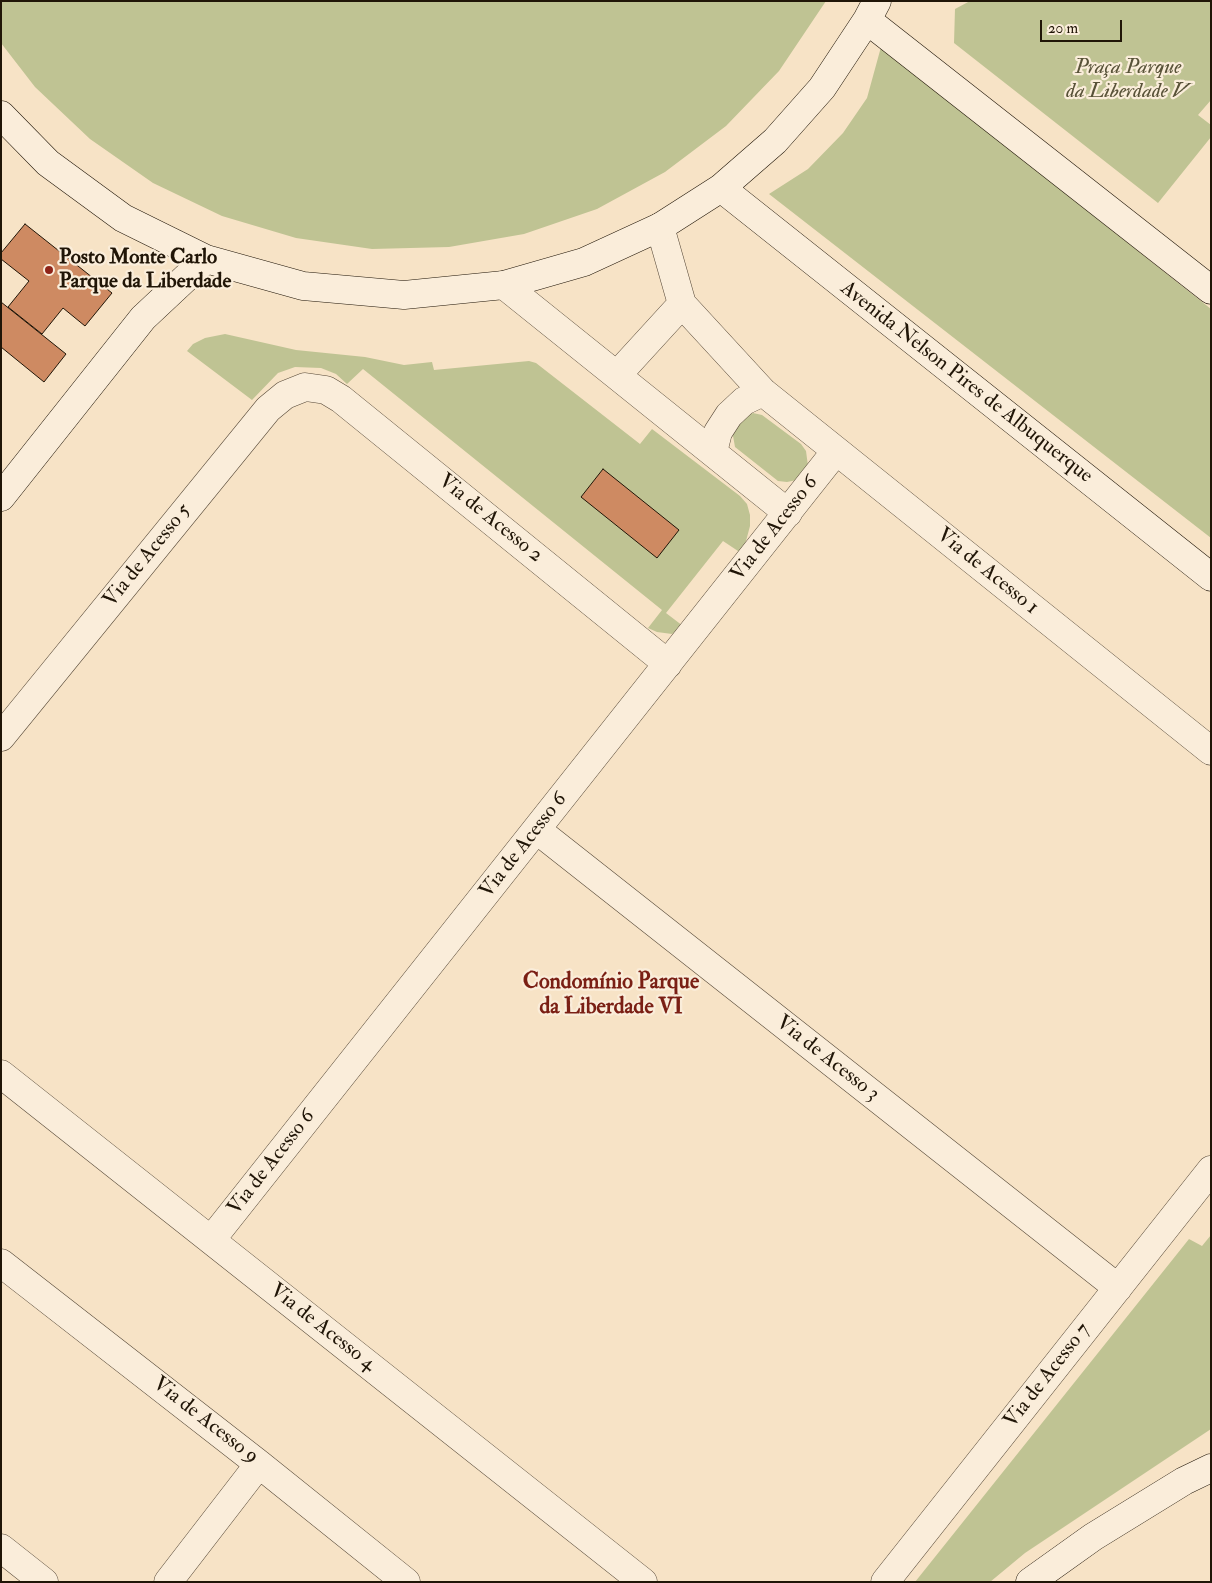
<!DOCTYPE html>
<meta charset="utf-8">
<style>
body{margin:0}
#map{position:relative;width:1212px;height:1583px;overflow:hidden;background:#f7e3c6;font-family:"IM FELL Double Pica",serif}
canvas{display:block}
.frame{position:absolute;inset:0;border:2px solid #201507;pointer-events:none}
.scale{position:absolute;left:1040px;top:20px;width:82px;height:22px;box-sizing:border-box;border:2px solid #201507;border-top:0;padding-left:6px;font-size:15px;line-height:18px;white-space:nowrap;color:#201507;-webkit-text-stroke:4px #faedda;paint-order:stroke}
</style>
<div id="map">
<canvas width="1212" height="1583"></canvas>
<div class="frame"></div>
<div class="scale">20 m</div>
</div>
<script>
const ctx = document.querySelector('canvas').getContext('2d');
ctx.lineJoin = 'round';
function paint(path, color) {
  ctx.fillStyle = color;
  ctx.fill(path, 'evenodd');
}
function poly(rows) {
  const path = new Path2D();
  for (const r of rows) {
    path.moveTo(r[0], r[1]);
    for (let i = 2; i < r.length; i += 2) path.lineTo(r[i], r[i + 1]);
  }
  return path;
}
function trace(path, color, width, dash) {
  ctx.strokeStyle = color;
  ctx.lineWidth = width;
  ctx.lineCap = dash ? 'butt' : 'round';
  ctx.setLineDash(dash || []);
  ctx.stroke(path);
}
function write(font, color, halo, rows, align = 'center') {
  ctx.font = font + ' "IM FELL Double Pica",serif';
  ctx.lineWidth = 4.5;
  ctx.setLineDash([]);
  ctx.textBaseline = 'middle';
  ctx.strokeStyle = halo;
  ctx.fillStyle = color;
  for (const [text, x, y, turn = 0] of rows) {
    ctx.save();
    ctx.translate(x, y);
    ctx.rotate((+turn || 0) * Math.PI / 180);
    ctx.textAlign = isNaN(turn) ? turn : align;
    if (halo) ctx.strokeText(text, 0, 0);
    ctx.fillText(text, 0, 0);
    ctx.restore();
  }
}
paint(poly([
 [1,1,826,1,779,71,726,126,665,172,597,209,524,234,449,247,372,249,296,238,222,216,153,183,90,139,35,87,1,43],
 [970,1,1211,1,1211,100,1198,115,1211,125,1211,137,1158,203,954,43,955,9],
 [881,47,1211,309,1211,538,769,194,808,169,843,133,867,98],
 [225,334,296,350,365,357,404,365,432,362,434,370,529,361,536,363,640,444,652,429,740,496,747,504,750,515,750,526,746,541,741,553,723,541,666,613,683,626,672,634,657,632,648,628,662,610,363,369,347,384,336,374,321,368,295,367,278,373,252,400,187,351,193,344,205,338],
 [753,413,762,415,801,444,806,451,808,466,797,480,787,482,778,481,735,447,732,430,743,416],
 [1211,1235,1211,1429,1025,1553,990,1582,915,1582,1189,1239,1202,1246]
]), '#bfc393');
const building = poly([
 [25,224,112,293,85,326,63,308,42,334,8,307,29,281,1,259,1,253,25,224],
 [1,302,66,354,44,382,1,347,1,302],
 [603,469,679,530,657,558,581,497,603,469]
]);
paint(building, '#ce8a62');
trace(building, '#201507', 1);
const street = poly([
 [660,227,682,304,763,392,1211,751],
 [504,285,788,513],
 [618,374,682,304],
 [713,452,718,432,729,415,744,401,763,392],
 [1,737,268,409,285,395,305,387,326,390,341,399,668,664],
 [537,830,1118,1288],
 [1,1074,643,1582],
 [211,1240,836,451],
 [1,1263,259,1464,406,1582],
 [1,1548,44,1582],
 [168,1582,259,1464],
 [885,1582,1211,1170]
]);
const secondary = poly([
 [867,20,1211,290],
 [1,115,48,163,123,218,206,259,303,286,404,295,504,285,584,262,660,227,721,188,775,141,822,88,867,20,877,1],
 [721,188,1211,577],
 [1,497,143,318,206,259],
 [1030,1582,1093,1537,1184,1481,1211,1468]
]);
trace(street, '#564837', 29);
trace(secondary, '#201507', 29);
trace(street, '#faedda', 28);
trace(secondary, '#faedda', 28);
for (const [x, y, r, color] of [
 [49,270,5,"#8f2418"]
]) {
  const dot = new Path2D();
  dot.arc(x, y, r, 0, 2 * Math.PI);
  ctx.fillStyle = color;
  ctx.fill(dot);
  trace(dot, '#faedda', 2);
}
write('italic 21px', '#585238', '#faedda', [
 ["Praça Parque",1128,68],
 ["da Liberdade V",1128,92]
]);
write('bold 21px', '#201507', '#faedda', [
 ["Posto Monte Carlo",59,258],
 ["Parque da Liberdade",59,282]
], 'left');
write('21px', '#201507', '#faedda', [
 ["Avenida Nelson Pires de Albuquerque",966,383,38],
 ["Via de Acesso 2",490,519,39],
 ["Via de Acesso 6",775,529,-52],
 ["Via de Acesso 5",148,556,-51],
 ["Via de Acesso 1",987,572,39],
 ["Via de Acesso 6",524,846,-52],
 ["Via de Acesso 3",827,1059,38],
 ["Via de Acesso 6",272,1163,-52],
 ["Via de Acesso 4",322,1328,38],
 ["Via de Acesso 7",1048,1376,-52],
 ["Via de Acesso 9",205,1421,38]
]);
write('bold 22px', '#7a1f14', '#faedda', [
 ["Condomínio Parque",611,983],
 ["da Liberdade VI",611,1008]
]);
</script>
